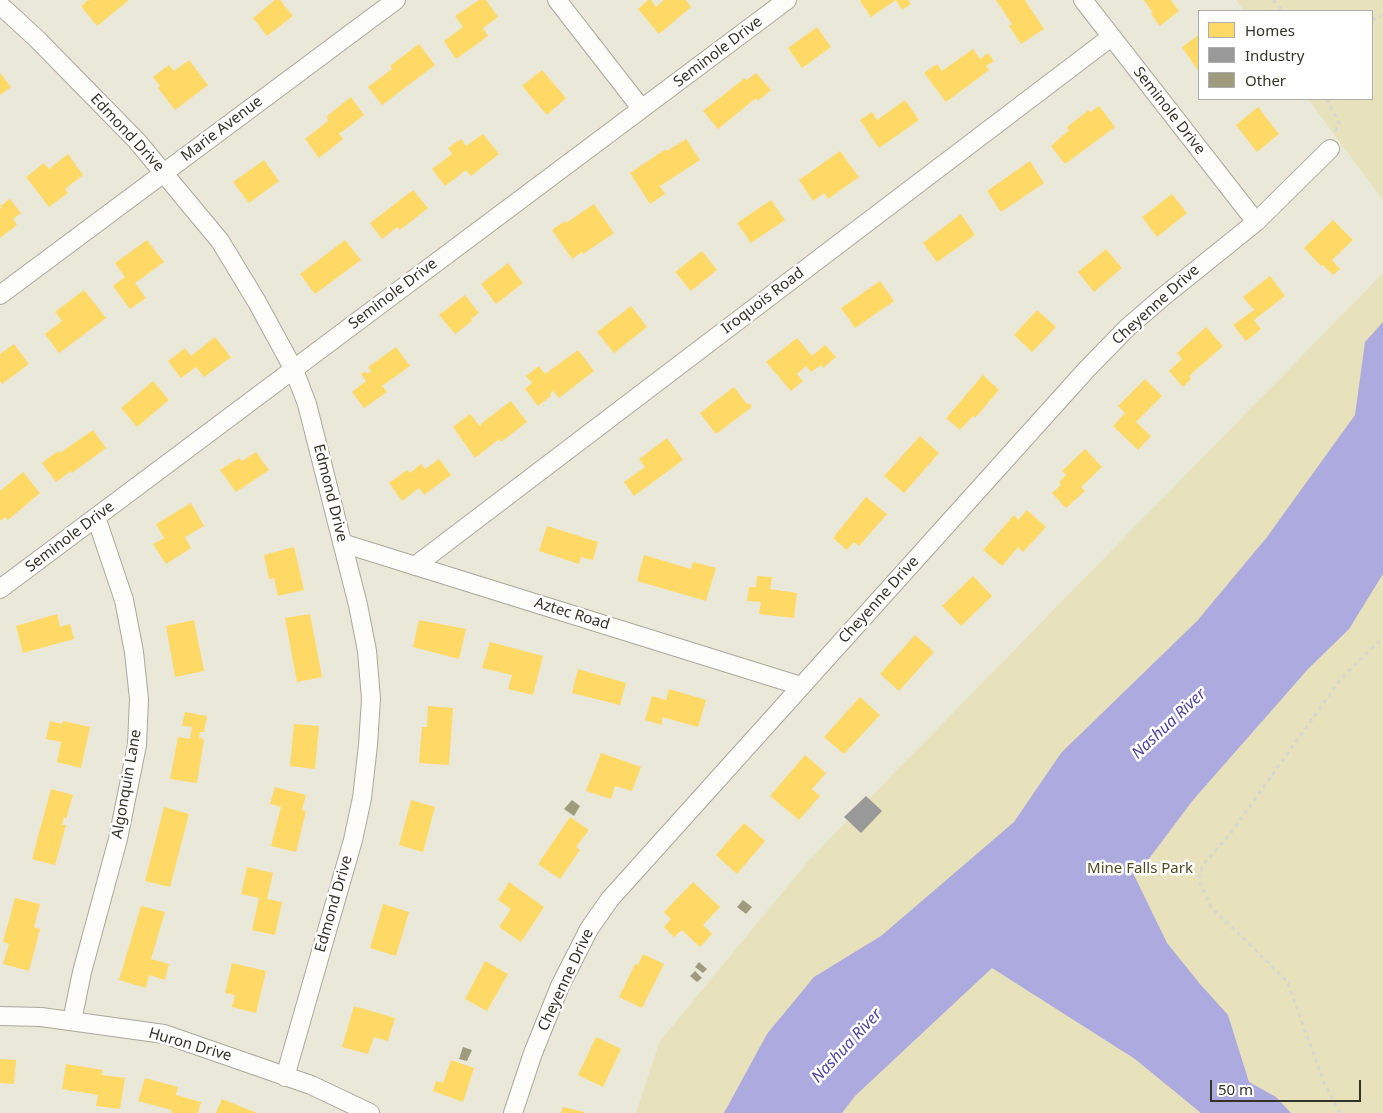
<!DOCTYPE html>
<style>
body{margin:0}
#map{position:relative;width:1383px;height:1113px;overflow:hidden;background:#eae8d9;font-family:"Noto Sans",sans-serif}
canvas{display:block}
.legend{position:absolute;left:1198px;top:10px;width:175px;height:90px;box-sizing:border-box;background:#fff;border:1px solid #aeada9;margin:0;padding:6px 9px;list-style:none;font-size:15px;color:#343328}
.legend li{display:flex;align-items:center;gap:10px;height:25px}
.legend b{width:25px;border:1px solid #aeada9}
.scale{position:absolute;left:1210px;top:1080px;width:151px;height:22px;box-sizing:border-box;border:2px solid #343328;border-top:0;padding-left:6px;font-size:15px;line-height:18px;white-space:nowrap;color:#343328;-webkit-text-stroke:4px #fff;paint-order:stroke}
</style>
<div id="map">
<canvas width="1383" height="1113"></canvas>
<ul class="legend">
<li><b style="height:14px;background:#ffd966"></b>Homes</li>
<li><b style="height:14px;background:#999"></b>Industry</li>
<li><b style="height:14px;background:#9f9b7f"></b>Other</li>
</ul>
<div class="scale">50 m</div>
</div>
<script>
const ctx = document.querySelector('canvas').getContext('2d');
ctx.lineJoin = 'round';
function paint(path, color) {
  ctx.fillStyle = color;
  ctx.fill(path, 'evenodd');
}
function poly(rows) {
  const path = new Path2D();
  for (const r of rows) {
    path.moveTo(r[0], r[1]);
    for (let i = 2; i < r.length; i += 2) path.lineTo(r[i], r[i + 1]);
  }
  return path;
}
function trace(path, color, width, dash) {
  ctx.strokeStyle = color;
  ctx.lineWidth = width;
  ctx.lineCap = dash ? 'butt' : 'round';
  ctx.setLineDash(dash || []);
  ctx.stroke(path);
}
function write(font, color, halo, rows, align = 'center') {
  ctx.font = font + ' "Noto Sans",sans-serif';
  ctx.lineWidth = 5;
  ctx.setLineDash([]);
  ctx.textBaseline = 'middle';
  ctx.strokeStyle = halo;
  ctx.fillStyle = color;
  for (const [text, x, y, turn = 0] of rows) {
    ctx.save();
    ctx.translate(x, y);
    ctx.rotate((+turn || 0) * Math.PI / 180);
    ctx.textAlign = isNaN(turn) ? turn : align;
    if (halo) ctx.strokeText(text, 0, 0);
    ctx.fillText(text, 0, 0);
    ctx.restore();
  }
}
paint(poly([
 [1236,0,1383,0,1383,200,1308,99,1372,99,1372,11,1244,11],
 [1383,273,1383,1113,636,1113,660,1041,811,858]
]), '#e7e2bb');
paint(poly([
 [1383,322,1383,574,1349,629,1308,669,1193,800,1145,864,1134,875,1167,943,1200,984,1228,1015,1249,1082,1276,1097,1291,1113,1201,1113,1135,1059,992,968,855,1096,842,1113,724,1113,767,1034,814,977,881,936,1014,822,1061,753,1197,621,1267,537,1355,415,1365,342]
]), '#acaade');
paint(poly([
 [88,0,129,0,97,26,81,6],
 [275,0,280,0,293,16,267,36,253,18],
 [479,0,486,0,498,17,483,28,488,36,456,59,444,41,463,27,455,16],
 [648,0,651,0,656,7,664,0,686,0,691,7,659,34,638,9],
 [861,0,908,0,911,4,902,10,896,0,871,17,860,1],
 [996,0,1025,0,1044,29,1021,44,1009,26,1012,24],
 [1144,0,1171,0,1179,11,1160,26,1151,14,1153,13],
 [817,27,831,47,802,68,788,48],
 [1199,35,1199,72,1182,47],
 [419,44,435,65,382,105,368,87,392,69,390,66],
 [973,49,980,59,988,53,994,61,986,66,989,70,946,102,924,73,937,64,942,71],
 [189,60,208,85,175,110,158,88,160,86,153,77,169,65,174,71],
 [542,70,566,98,547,115,522,86],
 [0,73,11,87,0,95],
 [756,73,771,90,758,101,756,98,718,129,703,111,745,78,747,80],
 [351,97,364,115,339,134,343,139,319,158,305,139,328,121,327,116],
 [905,100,919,120,879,148,860,120,872,112,877,120],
 [1099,106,1115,127,1065,164,1051,146,1069,130,1067,127,1089,110,1091,112],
 [1258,107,1279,134,1257,152,1236,125],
 [483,134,499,154,471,176,466,170,445,186,432,169,452,154,448,148,461,139,466,146],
 [686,139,700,160,660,186,665,194,650,204,630,173,666,149,667,151],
 [840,151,859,177,828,199,824,193,813,201,799,180],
 [68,154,83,175,65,189,68,193,49,207,26,177,44,163,49,169],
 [264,160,279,181,249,203,233,182],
 [1030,161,1044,183,1001,212,987,191],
 [413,190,428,208,400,230,397,227,382,239,370,223],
 [1172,194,1187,213,1157,237,1142,217],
 [10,199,21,213,13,219,17,225,0,238,0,209,2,207,0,206],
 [771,200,785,220,751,243,737,223],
 [594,204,614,233,583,254,582,252,572,259,552,230,565,221,566,223],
 [961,214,975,235,937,262,923,243],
 [1333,220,1353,240,1332,260,1340,269,1333,275,1323,265,1321,266,1304,248],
 [147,240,164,262,135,283,146,298,130,309,113,286,125,277,115,263],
 [345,240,361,260,315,294,300,274],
 [1106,249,1122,268,1094,292,1078,272],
 [702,251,717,270,691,291,675,272],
 [508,263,523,283,496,304,481,284],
 [1270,276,1285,296,1254,320,1261,329,1246,341,1233,325,1254,310,1243,297],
 [880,281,894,301,855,328,841,308],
 [84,290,106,318,59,353,45,334,62,321,55,312],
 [465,295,479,313,471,319,472,321,455,334,439,315],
 [631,306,647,327,614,353,597,332],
 [1037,310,1056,327,1032,352,1014,335],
 [1206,327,1223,346,1189,376,1191,379,1183,387,1169,371,1182,359,1177,353],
 [215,337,231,357,204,377,196,367,181,378,168,361,185,348,191,356],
 [797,338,812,356,825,345,836,357,823,368,821,365,811,372,806,366,797,374,803,381,791,391,766,362],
 [14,344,29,364,2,384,0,381,0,354],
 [396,347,410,366,382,386,387,392,364,408,352,392,366,381,361,374,365,371,367,374,371,371,368,367],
 [578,350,594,371,559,398,553,391,550,394,551,396,538,406,525,389,532,383,526,376,539,366,545,374],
 [983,375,999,390,975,418,973,416,960,430,946,418],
 [1145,379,1162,396,1136,422,1151,436,1138,450,1113,426,1125,413,1118,406],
 [153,381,169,400,137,427,121,408],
 [734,387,747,404,749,403,752,407,716,434,700,413],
 [511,401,527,422,501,442,499,439,475,458,453,427,470,414,480,426,483,422],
 [93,430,106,448,72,473,71,471,56,482,42,463,58,451,60,453],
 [920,436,939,453,904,493,884,476],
 [667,438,683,460,634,496,624,482,645,467,639,459],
 [1085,449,1102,467,1081,487,1085,491,1066,508,1052,493,1061,485,1059,482,1066,475,1062,471],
 [256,452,269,470,236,492,220,470,239,458,242,461],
 [439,459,451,475,424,495,419,488,402,501,389,483,407,470,410,473,421,464,425,469],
 [23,472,40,493,8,520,5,517,0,521,0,491],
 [866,497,887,514,859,546,854,542,847,550,833,538],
 [191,503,204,526,185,537,191,548,166,564,153,544,164,538,156,524],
 [1027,510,1046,527,1023,552,1018,547,1002,566,983,550,1014,515,1018,520],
 [547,526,598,542,593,560,581,557,579,564,539,551],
 [294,547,304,590,278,596,274,578,269,579,264,555],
 [644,555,691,569,693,562,716,568,706,601,637,581],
 [757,576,772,577,770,589,797,593,794,618,759,614,761,602,747,601,749,587,756,587],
 [973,576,992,596,961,626,942,606],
 [57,614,60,627,70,624,74,639,23,653,16,626],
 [310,614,322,677,297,682,285,618],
 [194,620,204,671,175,677,166,626],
 [419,620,466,629,459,659,413,647],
 [915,635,934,652,899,691,880,674],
 [490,642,543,656,533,695,508,689,512,675,482,668],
 [578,669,626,683,620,705,572,693],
 [669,689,706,700,698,727,662,717,662,725,645,720,652,696,666,700],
 [860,697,880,715,844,754,824,737],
 [428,706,453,708,449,765,419,763,422,727,427,727],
 [185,712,207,716,204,732,200,732,199,737,204,740,197,783,170,779,178,737,190,739,192,727,182,726],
 [50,721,62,724,63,721,90,727,81,768,57,762,61,742,46,739],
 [294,724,319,726,315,769,290,766],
 [601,753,641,767,632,791,615,786,611,799,586,791],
 [805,755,826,773,812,789,820,796,799,820,770,796],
 [275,787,306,795,302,810,306,811,296,852,271,846,281,807,270,804],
 [51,789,73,795,66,819,64,817,62,825,66,825,55,865,32,859],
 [411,800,435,807,423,852,399,845],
 [164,807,189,814,170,887,145,881],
 [570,817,589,830,576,847,580,850,560,879,538,864],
 [744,823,765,841,737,874,716,855],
 [247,867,273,873,267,899,282,902,275,935,252,930,259,898,241,894],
 [509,882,544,907,521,942,499,927,511,909,498,900],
 [693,882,720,907,703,925,712,934,700,947,682,930,674,937,664,927,671,919,664,912],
 [15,898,40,904,34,927,40,929,29,971,3,964,9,944,3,942],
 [383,904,409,912,396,956,370,948],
 [141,906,165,912,151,959,169,964,165,980,149,975,146,988,119,980],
 [643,954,664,964,642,1008,619,997,635,964,638,965],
 [485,961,508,974,487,1011,465,999],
 [232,963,266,971,256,1013,232,1007,235,995,225,993],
 [354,1006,395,1018,388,1041,374,1037,368,1054,342,1047],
 [596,1037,621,1049,603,1087,578,1075],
 [0,1059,16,1060,14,1084,0,1083],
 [451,1060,474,1068,463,1102,433,1091,436,1081,443,1083],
 [66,1064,103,1070,102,1075,125,1078,120,1109,96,1106,98,1095,62,1089],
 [145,1078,178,1087,176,1095,201,1102,198,1113,171,1113,172,1110,138,1101],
 [222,1099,257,1113,216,1113],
 [563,1107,584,1112,584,1113,561,1113]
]), '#ffd966');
paint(poly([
 [866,796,882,811,861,833,844,817]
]), '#999');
paint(poly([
 [572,800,580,806,574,816,564,809],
 [743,900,752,907,746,914,737,907],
 [699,962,707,969,703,973,695,967],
 [695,971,702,978,697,982,690,976],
 [463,1047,472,1050,467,1061,459,1059]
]), '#9f9b7f');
const minor = poly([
 [557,0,641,108],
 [1083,0,1256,222],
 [0,5,37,39,137,141,220,241,257,302,294,370,307,404,358,605,367,651,371,699,368,745,362,798,353,840,285,1077],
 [0,295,396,0],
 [342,543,801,686],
 [415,566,1111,37],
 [0,589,787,0],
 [0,1016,41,1017,164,1034,311,1085,370,1113],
 [72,1021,82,972,118,839,137,745,139,699,134,652,124,600,96,517],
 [513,1113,533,1053,560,986,589,929,610,899,1087,369,1128,327,1164,296,1256,222,1330,149]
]);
trace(minor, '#aaa89c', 20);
trace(poly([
 [1273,0,1283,11],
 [1372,20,1383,15],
 [1327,99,1339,123,1335,132],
 [1340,1113,1325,1085,1287,981,1211,907,1199,881,1202,866,1230,834,1340,680,1383,637]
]), '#d7d6d1', 3, [4, 4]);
trace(minor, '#fcfcf9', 18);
write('15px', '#343328', '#fff', [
 ["Seminole Drive",718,52,-37],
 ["Seminole Drive",1169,111,52],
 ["Marie Avenue",222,129,-37],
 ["Edmond Drive",127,133,47],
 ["Seminole Drive",393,294,-37],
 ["Iroquois Road",763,301,-37],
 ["Cheyenne Drive",1156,305,-42],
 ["Edmond Drive",330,493,76],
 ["Seminole Drive",70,537,-37],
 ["Cheyenne Drive",879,600,-48],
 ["Aztec Road",572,614,17],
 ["Algonquin Lane",127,784,-80],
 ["Edmond Drive",334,904,-74],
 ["Cheyenne Drive",566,980,-65],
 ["Huron Drive",190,1045,16]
]);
write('15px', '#4f4a22', '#fff', [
 ["Mine Falls Park",1140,869]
]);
write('italic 16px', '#4e43a1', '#fff', [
 ["Nashua River",1169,724,-43],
 ["Nashua River",847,1046,-47]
]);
</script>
